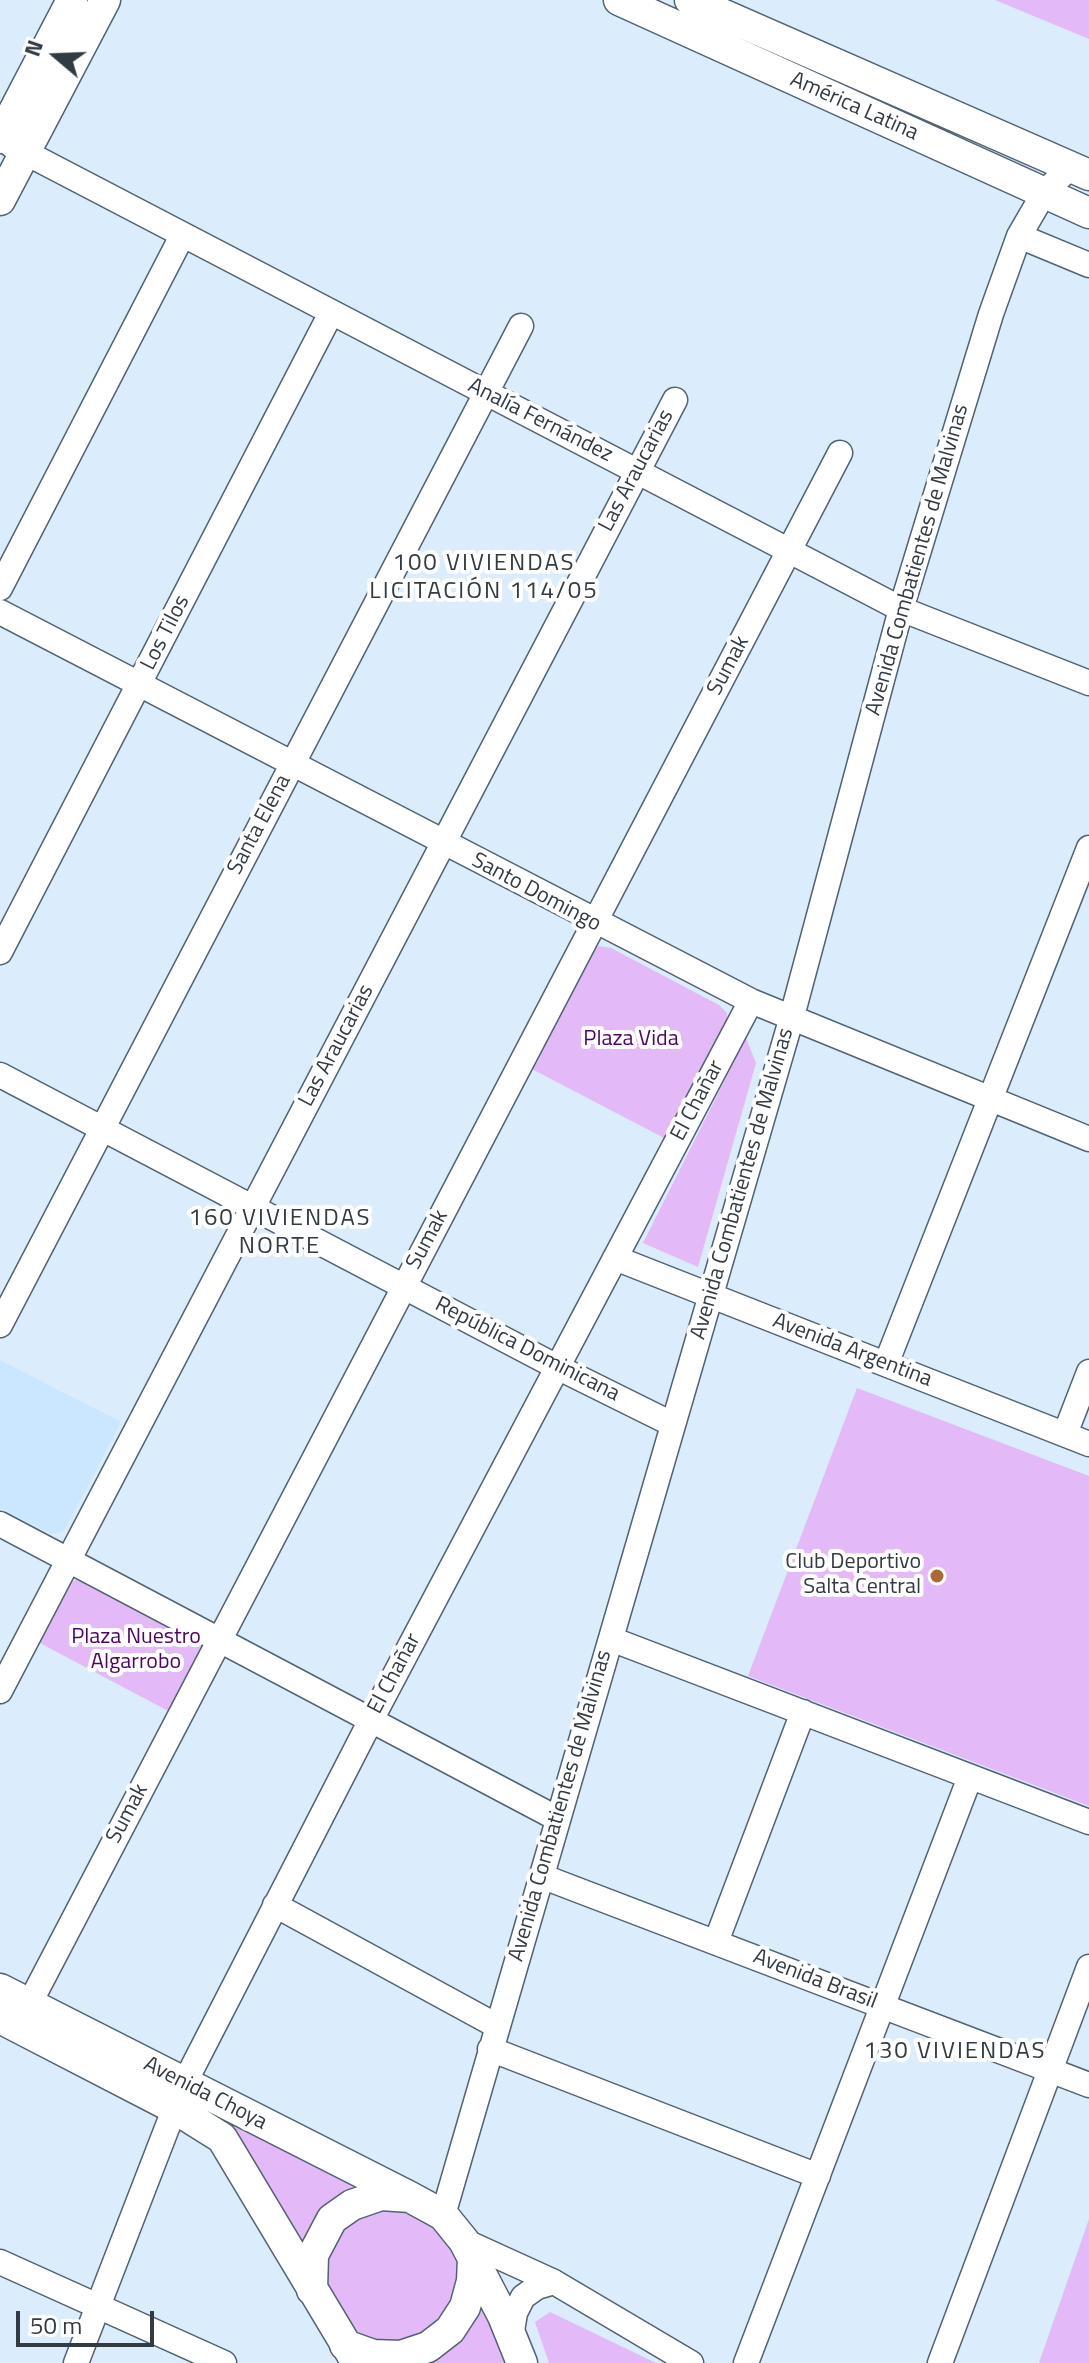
<!DOCTYPE html>
<meta charset="utf-8">
<style>
body{margin:0}
#map{position:relative;width:1089px;height:2363px;overflow:hidden;background:#dbecfc;font-family:"Titillium Web",sans-serif}
canvas{display:block}
.north{position:absolute;left:16px;top:16px;width:80px;height:80px;-webkit-text-stroke:6px #fff;paint-order:stroke;rotate:289deg;font-size:22px;font-weight:700;line-height:32px;text-align:center;color:#323a42}
.north::after{content:'';display:block;margin:auto;width:28px;height:36px;background:#323a42;clip-path:polygon(50% 0,100% 100%,50% 72%,0 100%)}
.scale{position:absolute;left:16px;top:2311px;width:138px;height:36px;box-sizing:border-box;border:4px solid #323a42;border-top:0;padding-left:10px;font-size:24px;line-height:28px;white-space:nowrap;color:#323a42;-webkit-text-stroke:6px #fff;paint-order:stroke}
</style>
<div id="map">
<canvas width="1089" height="2363"></canvas>
<div class="north">N</div>
<div class="scale">50 m</div>
</div>
<script>
const ctx = document.querySelector('canvas').getContext('2d');
ctx.lineJoin = 'round';
function paint(path, color) {
  ctx.fillStyle = color;
  ctx.fill(path, 'evenodd');
}
function poly(rows) {
  const path = new Path2D();
  for (const r of rows) {
    if (r.length === 3) {
      path.moveTo(r[0] + r[2], r[1]);
      path.arc(r[0], r[1], r[2], 0, 2 * Math.PI);
      continue;
    }
    path.moveTo(r[0], r[1]);
    for (let i = 2; i < r.length; i += 2) path.lineTo(r[i], r[i + 1]);
  }
  return path;
}
function trace(path, color, width, dash) {
  ctx.strokeStyle = color;
  ctx.lineWidth = width;
  ctx.lineCap = dash ? 'butt' : 'round';
  ctx.setLineDash(dash || []);
  ctx.stroke(path);
}
function write(font, color, halo, rows, align = 'center') {
  ctx.font = font + ' "Titillium Web",sans-serif';
  ctx.lineWidth = 8;
  ctx.setLineDash([]);
  ctx.textBaseline = 'middle';
  ctx.strokeStyle = halo;
  ctx.fillStyle = color;
  for (const [text, x, y, turn = 0] of rows) {
    ctx.save();
    ctx.translate(x, y);
    ctx.rotate((+turn || 0) * Math.PI / 180);
    ctx.textAlign = isNaN(turn) ? turn : align;
    if (halo) ctx.strokeText(text, 0, 0);
    ctx.fillText(text, 0, 0);
    ctx.restore();
  }
}
paint(poly([
 [0,1360,121,1422,64,1531,52,1534,0,1508]
]), '#cbe6ff');
paint(poly([
 [995,0,1089,0,1089,39],
 [599,946,611,948,719,1005,727,1013,727,1024,666,1139,528,1067,590,953],
 [746,1038,756,1063,698,1267,643,1243],
 [857,1388,1089,1476,1089,1806,748,1676],
 [75,1580,85,1580,202,1644,202,1654,172,1713,36,1641,66,1587],
 [205,2106,361,2187,304,2249,203,2110],
 [391,2275,67],
 [1089,2219,1089,2363,1039,2363],
 [482,2306,507,2363,414,2363,476,2307],
 [550,2312,656,2363,549,2363,535,2322]
]), '#e3b9f7');
const minor = poly([
 [11,145,901,609,1089,683],
 [1019,236,1089,265],
 [0,588,182,236],
 [0,612,751,1001,1089,1139],
 [0,952,331,313],
 [0,1075,557,1367,672,1424],
 [615,1258,1089,1444],
 [0,1325,521,326],
 [886,1364,1089,848],
 [1065,1434,1089,1372],
 [0,1524,558,1819],
 [611,1639,1089,1822],
 [0,1691,675,400],
 [541,1876,1089,2085],
 [275,1905,497,2026],
 [716,1942,803,1712],
 [22,2018,840,453],
 [490,2049,818,2176],
 [443,2215,791,1020,901,609,991,314,1019,236,1044,193,1070,167],
 [464,2241,554,2282,691,2363],
 [0,2262,224,2363],
 [511,2337,515,2313,523,2297,537,2287,554,2282],
 [76,2363,184,2084,371,1720,751,1001],
 [746,2363,970,1777],
 [940,2363,1089,1967]
]);
const major = poly([
 [619,0,1089,213],
 [690,0,1089,175],
 [0,138,72,0],
 [0,200,105,0],
 [0,1989,410,2197],
 [0,2018,174,2108,222,2138,357,2363],
 [312,2290,313,2255,332,2219,352,2205,381,2195,410,2197,443,2215,464,2241,503,2316,522,2363],
 [345,2345,373,2355,401,2356,428,2347,450,2330,465,2307,472,2281,473,2259]
]);
trace(minor, '#506273', 27);
trace(major, '#506273', 33);
trace(minor, '#fff', 24);
trace(major, '#fff', 30);
for (const [x, y, r, color] of [
 [937,1576,8,"#ab6935"]
]) {
  const dot = new Path2D();
  dot.arc(x, y, r, 0, 2 * Math.PI);
  ctx.fillStyle = color;
  ctx.fill(dot);
  trace(dot, '#fff', 3);
}
write('22px', '#323a42', '#fff', [
 ["América Latina",854,107,24],
 ["Analía Fernández",540,421,27],
 ["Las Araucarias",637,471,-62],
 ["Avenida Combatientes de Malvinas",918,560,-74],
 ["Los Tilos",166,633,-63],
 ["Sumak",729,666,-62],
 ["Santa Elena",260,825,-62],
 ["Santo Domingo",536,893,28],
 ["Las Araucarias",337,1046,-62],
 ["El Chañar",698,1101,-62],
 ["Avenida Combatientes de Malvinas",743,1184,-74],
 ["Sumak",428,1240,-62],
 ["República Dominicana",527,1350,27],
 ["Avenida Argentina",852,1351,21],
 ["El Chañar",395,1674,-62],
 ["Avenida Combatientes de Malvinas",561,1806,-74],
 ["Sumak",128,1814,-62],
 ["Avenida Brasil",815,1980,21],
 ["Avenida Choya",205,2094,27]
]);
write('22px', '#51026a', '#fff', [
 ["Plaza Vida",631,1040],
 ["Plaza Nuestro",136,1638],
 ["Algarrobo",136,1663]
]);
write('22px', '#323a42', '#fff', [
 ["Club Deportivo",921,1563],
 ["Salta Central",921,1588]
], 'right');
ctx.letterSpacing = '2px';
write('24px', '#323a42', '#fff', [
 ["100 VIVIENDAS",484,564],
 ["LICITACIÓN 114/05",484,592],
 ["160 VIVIENDAS",280,1219],
 ["NORTE",280,1247],
 ["130 VIVIENDAS",955,2052]
]);
ctx.letterSpacing = '0px';
</script>
